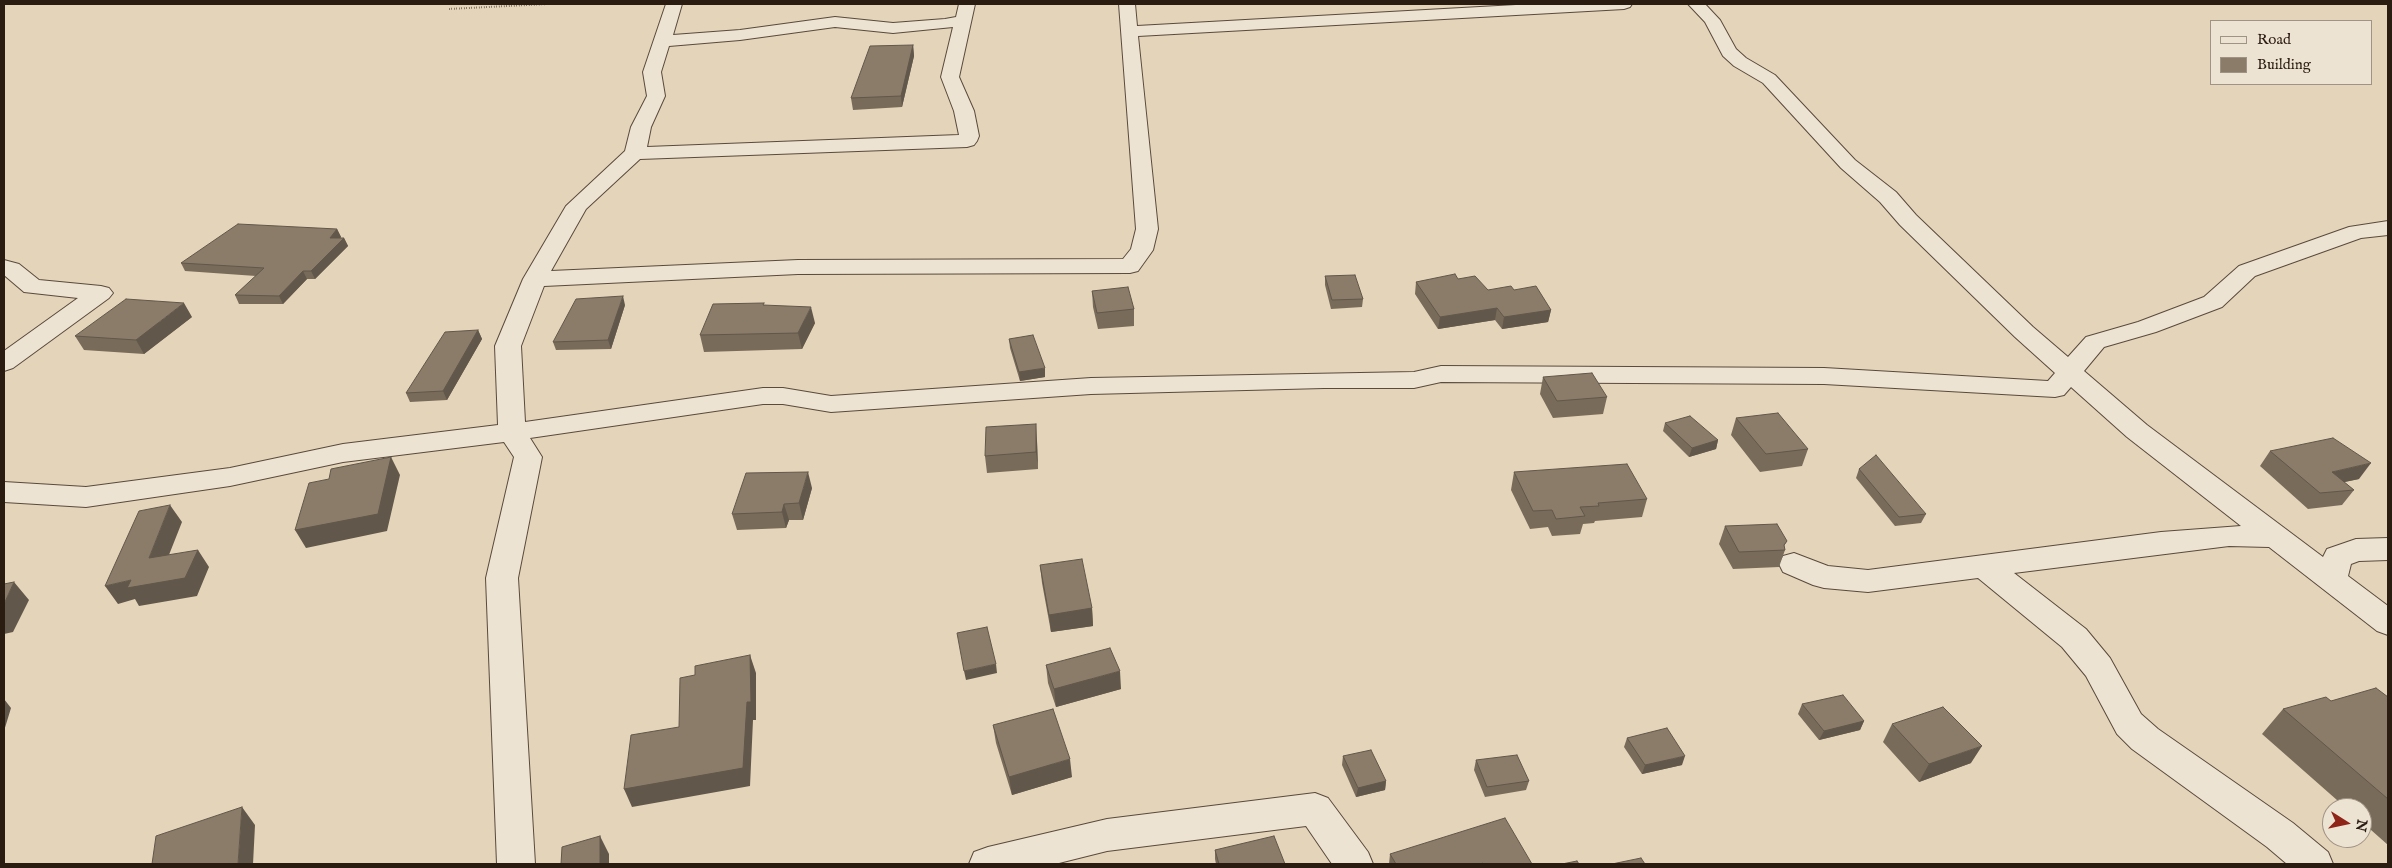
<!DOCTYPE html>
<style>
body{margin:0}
#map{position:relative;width:2392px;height:868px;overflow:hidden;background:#e3d4ba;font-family:"IM FELL English",serif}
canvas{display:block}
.frame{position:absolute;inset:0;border:5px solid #2b1c12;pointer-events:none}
.legend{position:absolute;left:2210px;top:20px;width:162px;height:65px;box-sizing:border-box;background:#ede3d2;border:1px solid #9f9385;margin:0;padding:6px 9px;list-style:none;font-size:15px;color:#2b1c12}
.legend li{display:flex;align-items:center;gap:10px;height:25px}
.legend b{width:25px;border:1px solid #9f9385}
.north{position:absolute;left:2322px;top:798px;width:50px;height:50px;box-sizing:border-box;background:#ede3d2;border:1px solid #9f9385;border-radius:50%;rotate:100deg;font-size:14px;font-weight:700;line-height:20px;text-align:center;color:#2b1c12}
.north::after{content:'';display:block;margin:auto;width:18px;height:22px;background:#8f2418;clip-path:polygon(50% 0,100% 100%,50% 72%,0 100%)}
</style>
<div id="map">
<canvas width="2392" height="868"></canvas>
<div class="frame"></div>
<ul class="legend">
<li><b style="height:6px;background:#ede3d2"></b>Road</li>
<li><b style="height:14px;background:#8b7c69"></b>Building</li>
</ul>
<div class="north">N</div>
</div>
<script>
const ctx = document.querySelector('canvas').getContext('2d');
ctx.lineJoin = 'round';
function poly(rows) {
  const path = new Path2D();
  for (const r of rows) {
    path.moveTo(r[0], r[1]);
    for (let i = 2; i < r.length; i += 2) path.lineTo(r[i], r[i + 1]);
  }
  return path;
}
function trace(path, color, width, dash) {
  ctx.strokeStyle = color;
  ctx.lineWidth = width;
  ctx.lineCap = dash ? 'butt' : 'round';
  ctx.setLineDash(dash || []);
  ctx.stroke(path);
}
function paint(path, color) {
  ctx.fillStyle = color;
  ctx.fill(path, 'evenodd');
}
const minor = poly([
 [666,4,682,4,673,35,740,30,835,17,893,23,945,19,956,17,959,4,975,4,959,77,974,111,979,136,977,141,974,145,967,147,640,159,586,209,551,271,798,260,1123,259,1131,249,1136,229,1119,4,1135,4,1137,26,1534,4,1632,4,1630,7,1624,9,1138,36,1158,229,1153,250,1138,271,1130,273,798,274,544,286,521,346,525,422,763,388,783,388,831,396,1091,378,1414,372,1441,366,1824,368,2048,381,2055,373,2015,337,1900,225,1880,202,1841,168,1763,83,1734,66,1723,56,1705,22,1688,4,1705,4,1720,20,1736,49,1746,58,1775,75,1855,160,1896,192,1916,215,2033,327,2068,357,2086,337,2138,322,2204,297,2239,266,2349,227,2388,221,2388,235,2361,238,2255,276,2222,307,2156,332,2104,347,2084,371,2147,425,2323,557,2327,549,2356,539,2388,538,2388,560,2359,561,2351,564,2348,576,2388,606,2388,635,2377,631,2269,547,2229,546,2014,573,2086,629,2110,658,2141,714,2158,729,2293,823,2328,852,2333,864,2287,864,2267,847,2132,749,2117,734,2086,676,2062,647,1978,578,1868,592,1824,588,1813,585,1783,572,1779,564,1783,556,1794,553,1828,566,1868,570,2161,532,2241,526,2127,437,2071,387,2064,395,2055,397,1824,384,1441,382,1414,388,1324,388,1091,394,831,412,783,404,763,404,530,438,542,457,518,578,535,864,497,864,486,578,514,457,504,442,343,462,230,486,86,507,4,502,4,482,86,487,230,468,343,444,498,425,495,346,523,279,566,206,625,151,631,127,647,96,643,72,666,4],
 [835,27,893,33,953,27,941,77,954,111,959,135,647,147,651,127,665,96,661,72,669,46,740,40,835,27],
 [4,260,19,264,39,280,101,286,109,288,113,293,109,298,13,368,4,371,4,351,78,298,24,292,4,275,4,260],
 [1315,793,1328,798,1368,852,1373,864,1332,864,1306,826,1107,851,1055,864,969,864,974,852,988,847,1107,819,1315,793]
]);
trace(minor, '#594a3c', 2);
trace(poly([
 [449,9,547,4]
]), '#2b1c12', 2, [0.5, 2]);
paint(minor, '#ede3d2');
paint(poly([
 [913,45,914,56,902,107,853,110,851,98],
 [337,229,341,237,340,238,344,238,348,246,315,279,307,279,283,304,239,304,235,295,256,276,185,271,181,263],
 [1325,276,1363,299,1362,307,1331,309,1325,285],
 [1458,279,1488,290,1514,290,1551,310,1548,322,1502,329,1495,320,1438,329,1415,294,1416,282],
 [1092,291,1134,309,1134,326,1098,329,1093,307],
 [625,305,611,349,556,350,553,342],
 [764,305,815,323,802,349,704,352,700,335],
 [192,317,144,354,84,350,75,336],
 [478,330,482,339,447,400,410,402,406,393],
 [1009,339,1045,377,1020,381,1010,348],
 [1543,377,1607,397,1603,414,1553,418,1540,394],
 [1736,418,1808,449,1802,466,1760,472,1731,435],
 [1665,423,1718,440,1716,449,1689,457,1663,431],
 [1037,441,1038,469,987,473,985,456],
 [2270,451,2359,479,2344,482,2354,490,2342,505,2308,509,2260,466],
 [1859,469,1926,514,1921,523,1895,526,1856,478],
 [1514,472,1647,499,1642,517,1595,521,1594,523,1583,524,1580,534,1552,536,1548,527,1530,529,1511,490],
 [812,488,803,520,789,520,786,528,737,530,732,514],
 [1725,526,1787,541,1784,546,1785,550,1779,567,1733,569,1719,544],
 [1040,565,1092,608,1093,626,1051,632,1042,583],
 [1046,665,1121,689,1056,707,1048,683],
 [2388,697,2388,845,2362,822,2362,808,2346,808,2262,734,2283,709,2331,701],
 [1802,704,1864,721,1860,730,1819,740,1798,714],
 [1892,724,1971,763,1919,782,1883,742],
 [993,725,1072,777,1012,795,996,743],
 [1627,738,1682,765,1642,774,1624,747],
 [1343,756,1386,781,1385,790,1356,797,1342,765],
 [1476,760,1529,781,1526,790,1485,797,1474,770],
 [1215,850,1285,864,1216,864,1215,859],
 [1390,854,1532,864,1389,864]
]), '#786b5a');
paint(poly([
 [913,45,914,56,902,107,901,96],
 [337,229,341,237,334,246,330,238],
 [344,238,348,246,315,279,311,271],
 [303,271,307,279,283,304,279,296],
 [623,296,625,305,611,349,608,340],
 [184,303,192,317,144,354,136,340],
 [811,307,815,323,802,349,798,333],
 [1497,308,1495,320,1438,329,1440,317],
 [1551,310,1548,322,1502,329,1504,317],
 [478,330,482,339,447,400,443,391],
 [1045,368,1045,377,1020,381,1019,372],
 [1036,424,1037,441,1038,469,1036,452],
 [1718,440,1716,449,1689,457,1692,448],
 [391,457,400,475,387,531,306,548,295,530],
 [2371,463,2359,479,2321,487,2332,472],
 [808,472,812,488,803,520,799,503],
 [784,504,789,520,786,528,782,512],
 [170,505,182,522,161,575,149,558],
 [198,550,209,567,197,596,139,606,135,599,118,604,105,586,131,580],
 [14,582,29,600,13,632,4,634,4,604],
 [1092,608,1093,626,1051,632,1049,615],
 [750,655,756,673,756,720,753,720,750,786,632,807,624,789],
 [996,664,997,673,966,680,964,671],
 [1120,671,1121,689,1056,707,1054,689],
 [4,699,11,708,4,731],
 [1864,721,1860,730,1819,740,1824,731],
 [1982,746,1971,763,1919,782,1929,764],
 [1685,756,1682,765,1642,774,1645,765],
 [1070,759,1072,777,1012,795,1009,777],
 [1386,781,1385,790,1356,797,1358,788],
 [242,807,255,825,253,864,238,864],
 [600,836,609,854,609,864,600,864]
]), '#61574a');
const building = poly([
 [913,45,901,96,851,98,870,46,913,45],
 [238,224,337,229,330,238,344,238,311,271,303,271,279,296,235,295,264,268,181,263,238,224],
 [1455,274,1458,279,1475,276,1488,290,1511,286,1514,290,1536,286,1551,310,1504,317,1497,308,1440,317,1416,282,1455,274],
 [1355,275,1363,299,1332,300,1325,276,1355,275],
 [1128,287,1134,309,1097,313,1092,291,1128,287],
 [623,296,608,340,553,342,576,299,623,296],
 [126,299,184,303,136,340,75,336,126,299],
 [764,303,763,305,811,307,798,333,700,335,713,304,764,303],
 [478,330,443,391,406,393,445,332,478,330],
 [1033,335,1045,368,1019,372,1009,339,1033,335],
 [1592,373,1607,397,1557,401,1543,377,1592,373],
 [1778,413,1808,449,1766,454,1736,418,1778,413],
 [1690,416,1718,440,1692,448,1665,423,1690,416],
 [1036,424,1036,452,985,456,986,427,1036,424],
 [2333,438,2371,463,2332,472,2354,490,2320,493,2270,451,2333,438],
 [1876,455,1926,514,1899,517,1859,469,1876,455],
 [391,457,378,514,295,530,309,483,329,479,331,469,391,457],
 [1627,464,1647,499,1598,503,1599,506,1580,507,1585,516,1556,519,1552,510,1533,511,1514,472,1627,464],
 [808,472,799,503,784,504,782,512,732,514,746,473,808,472],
 [170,505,149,558,198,550,185,578,127,588,131,580,105,586,139,511,170,505],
 [1777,524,1787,541,1784,545,1785,550,1739,552,1725,526,1777,524],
 [1082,559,1092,608,1049,615,1040,565,1082,559],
 [14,582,4,604,4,584,14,582],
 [987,627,996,664,964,671,957,633,987,627],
 [1110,648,1120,671,1054,689,1046,665,1110,648],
 [750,655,751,702,747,702,743,768,624,789,631,735,679,727,680,678,695,675,695,666,750,655],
 [2376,688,2388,697,2388,747,2387,747,2388,748,2388,799,2283,709,2326,697,2331,701,2376,688],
 [1843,695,1864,721,1824,731,1802,704,1843,695],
 [1943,707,1982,746,1929,764,1892,724,1943,707],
 [1053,709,1070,759,1009,777,993,725,1053,709],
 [1667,728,1685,756,1645,765,1627,738,1667,728],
 [1371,750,1386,781,1358,788,1343,756,1371,750],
 [1517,755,1529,781,1487,787,1476,760,1517,755],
 [242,807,238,864,152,864,156,836,242,807],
 [1505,818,1532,864,1483,864,1483,863,1481,864,1396,864,1390,854,1505,818],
 [600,836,600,864,561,864,562,847,600,836],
 [1274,836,1285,864,1219,864,1215,850,1274,836],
 [1641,858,1645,864,1612,864,1641,858],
 [1577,861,1579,864,1562,864,1577,861]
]);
paint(building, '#8b7c69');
trace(building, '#61574a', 1);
</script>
